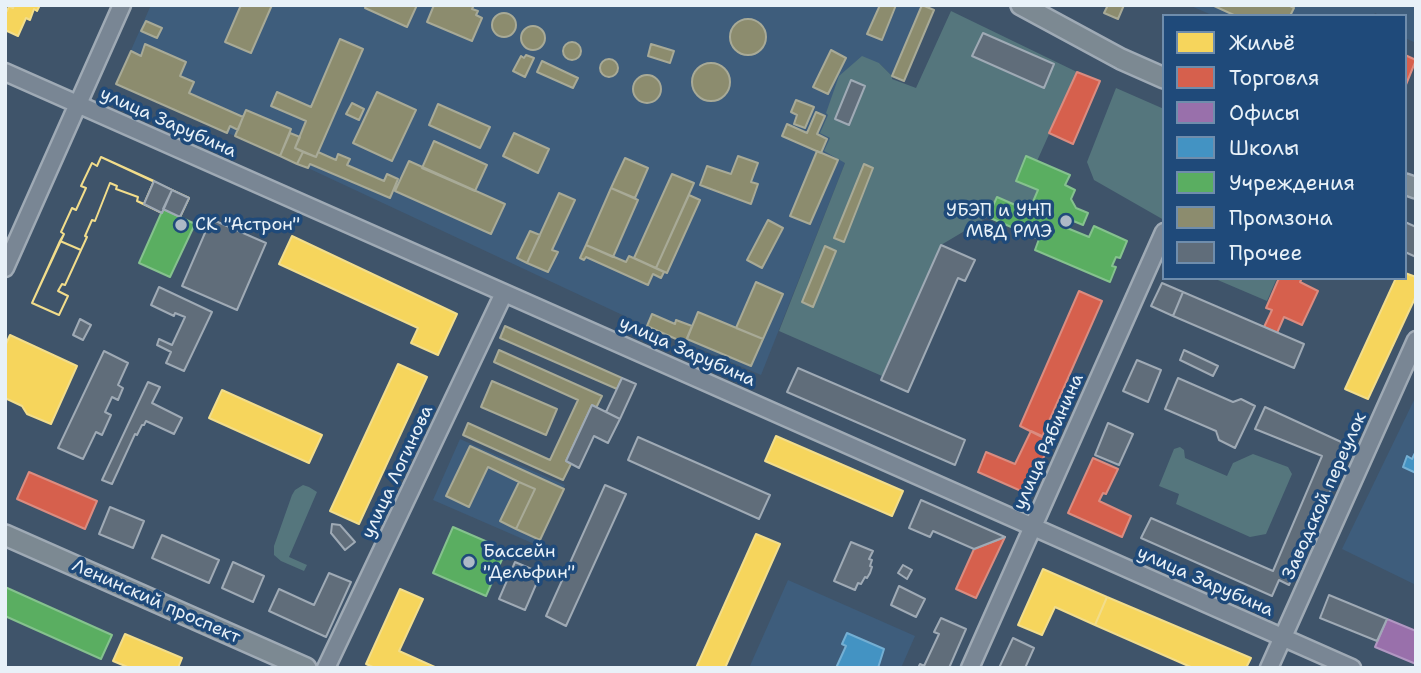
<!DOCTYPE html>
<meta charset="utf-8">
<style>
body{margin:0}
#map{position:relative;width:1421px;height:673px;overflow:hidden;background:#3f546a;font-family:"Shantell Sans",sans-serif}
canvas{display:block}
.frame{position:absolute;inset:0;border:7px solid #e8f1f8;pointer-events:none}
.legend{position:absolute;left:1162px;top:14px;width:245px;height:266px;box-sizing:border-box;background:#1f4a7a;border:2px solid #6f8dac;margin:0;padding:9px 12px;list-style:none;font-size:21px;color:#e8f1f8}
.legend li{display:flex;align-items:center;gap:14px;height:35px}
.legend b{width:35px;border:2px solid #6f8dac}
</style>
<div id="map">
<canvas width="1421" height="673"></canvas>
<div class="frame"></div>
<ul class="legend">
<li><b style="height:19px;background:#f6d55c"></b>Жильё</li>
<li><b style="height:19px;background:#d6604d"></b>Торговля</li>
<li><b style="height:19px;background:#9970ab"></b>Офисы</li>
<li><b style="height:19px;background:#4393c3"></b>Школы</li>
<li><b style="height:19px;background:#5aae61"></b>Учреждения</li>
<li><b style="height:19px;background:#8c8c6e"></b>Промзона</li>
<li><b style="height:19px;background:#606d7a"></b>Прочее</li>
</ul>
</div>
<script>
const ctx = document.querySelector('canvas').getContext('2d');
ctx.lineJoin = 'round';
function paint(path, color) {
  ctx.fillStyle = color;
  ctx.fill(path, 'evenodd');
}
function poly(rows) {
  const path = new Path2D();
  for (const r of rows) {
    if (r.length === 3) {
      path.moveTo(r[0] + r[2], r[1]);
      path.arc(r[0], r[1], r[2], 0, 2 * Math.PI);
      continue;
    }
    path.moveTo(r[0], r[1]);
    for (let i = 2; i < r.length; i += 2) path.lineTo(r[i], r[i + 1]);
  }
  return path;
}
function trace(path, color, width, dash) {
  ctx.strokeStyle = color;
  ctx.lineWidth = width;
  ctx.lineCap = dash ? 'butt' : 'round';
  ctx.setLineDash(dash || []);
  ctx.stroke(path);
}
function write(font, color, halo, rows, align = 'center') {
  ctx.font = font + ' "Shantell Sans",sans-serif';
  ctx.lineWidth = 7;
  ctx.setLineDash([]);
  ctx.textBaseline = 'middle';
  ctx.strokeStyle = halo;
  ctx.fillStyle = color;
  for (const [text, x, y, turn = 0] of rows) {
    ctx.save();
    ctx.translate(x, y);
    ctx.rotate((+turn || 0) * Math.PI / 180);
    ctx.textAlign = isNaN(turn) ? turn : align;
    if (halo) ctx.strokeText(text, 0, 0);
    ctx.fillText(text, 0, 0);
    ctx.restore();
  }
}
paint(poly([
 [151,5,922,5,892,76,879,63,828,115,830,138,845,163,761,375,646,326,308,168,116,84],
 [1189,5,1416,5,1416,43,1405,38,1405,16,1381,16,1375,13,1373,16,1214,16],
 [1416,396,1416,585,1342,549],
 [460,439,565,485,539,546,433,500],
 [788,580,915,636,901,668,749,668]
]), '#3e5d7c');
paint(poly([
 [951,11,1077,72,1037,161,1026,156,1016,180,1038,190,1029,211,997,198,988,217,941,245,882,376,779,331,845,163,824,151,830,138,820,133,828,115,826,113,839,76,862,56,879,63,892,76,892,79,916,88],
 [1116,88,1164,109,1164,220,1094,180,1087,162],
 [1213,278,1277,278,1267,301],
 [1180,447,1184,450,1185,458,1227,476,1233,463,1253,454,1288,467,1292,474,1266,534,1250,537,1176,504,1179,494,1159,486,1174,449],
 [303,485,309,487,317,492,289,557,307,565,304,571,281,561,274,555,274,546,292,495,295,490]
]), '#55767d');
const homes = poly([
 [14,5,40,5,37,11,34,9,30,20,26,18,18,36,5,30,5,11,7,11,9,6,13,8,14,5],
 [101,157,189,198,180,217,163,209,162,213,137,201,138,197,116,189,117,186,110,183,95,221,92,220,85,236,87,237,65,285,62,284,58,291,68,296,59,315,32,303,64,234,61,232,72,208,76,210,86,188,81,186,92,163,97,166,101,157],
 [101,157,154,181,144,204,137,201,138,197,116,189,117,186,110,183,95,221,92,220,85,236,87,237,81,250,60,241,64,234,61,232,72,208,76,210,86,188,81,186,92,163,97,166,101,157],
 [292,236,457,314,438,355,411,343,418,328,279,264,292,236],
 [60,241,81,250,65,285,62,284,58,291,68,296,59,315,32,303,60,241],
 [1405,273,1416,277,1416,296,1368,399,1345,389,1396,278,1405,278,1405,273],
 [10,335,77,366,51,424,27,414,22,406,5,398,5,346,10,335],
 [398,364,427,377,359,524,330,511,398,364],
 [222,390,322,435,309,463,209,418,222,390],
 [776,436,903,491,892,516,765,461,776,436],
 [756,534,780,544,725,668,696,668,756,534],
 [1043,569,1107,597,1095,625,1055,607,1042,635,1018,625,1043,569],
 [400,589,423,599,399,651,437,668,375,668,366,664,400,589],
 [1107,597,1251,658,1246,668,1193,668,1095,625,1107,597],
 [125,634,182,658,178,668,130,668,113,661,125,634]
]);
paint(homes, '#f6d55c');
trace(homes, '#f2dd8b', 2);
const shops = poly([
 [1405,55,1416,60,1405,87,1405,55],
 [1077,72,1100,81,1073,144,1049,133,1077,72],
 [1279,278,1302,278,1300,282,1318,291,1302,325,1284,317,1277,333,1264,327,1272,310,1266,308,1279,278],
 [1079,291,1102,301,1042,437,1020,426,1079,291],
 [1031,431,1051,440,1028,494,978,472,986,452,1015,464,1031,431],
 [1093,458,1118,469,1106,494,1103,493,1099,501,1131,516,1122,537,1068,513,1093,458],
 [29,472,97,501,85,529,17,499,29,472],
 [1005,537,976,598,956,589,974,549,1005,537]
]);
paint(shops, '#d6604d');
trace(shops, '#db8c80', 2);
const offices = poly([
 [1387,619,1416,631,1416,664,1375,647,1387,619]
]);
paint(offices, '#9970ab');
trace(offices, '#b197c2', 2);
const schools = poly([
 [1416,451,1416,473,1403,467,1407,456,1412,459,1416,451],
 [847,633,884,649,878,668,836,668,846,646,842,644,847,633]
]);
paint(schools, '#4393c3');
trace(schools, '#74afd3', 2);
const public = poly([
 [1026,156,1070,175,1065,185,1075,190,1071,199,1076,208,1088,213,1083,225,1071,220,1067,228,1089,237,1094,226,1127,241,1120,258,1116,257,1112,266,1116,267,1110,282,1035,250,1039,239,988,217,997,197,1029,211,1038,190,1016,181,1026,156],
 [163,209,195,224,170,277,139,263,163,209],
 [453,527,506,550,486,596,433,573,453,527],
 [5,587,112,635,101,659,5,616,5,587]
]);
paint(public, '#5aae61');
trace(public, '#85c28e', 2);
const industry = poly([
 [241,5,272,5,251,53,225,42,241,5],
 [366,5,417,5,407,27,365,8,366,5],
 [434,5,474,5,472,9,478,11,476,15,482,18,472,41,427,22,434,5],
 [880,5,896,5,882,40,867,34,880,5],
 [922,5,934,10,904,81,892,76,922,5],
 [1108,5,1124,5,1118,19,1104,13,1108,5],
 [1212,5,1288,5,1294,8,1290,16,1236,16,1212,5],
 [504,25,12],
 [748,37,18],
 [146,21,162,28,157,38,141,31,146,21],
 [533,38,12],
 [340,39,363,49,316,157,295,148,306,121,271,106,277,92,311,107,340,39],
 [572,51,9],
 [145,44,186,62,180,76,194,82,189,93,243,117,238,130,230,126,227,133,116,84,131,51,141,56,145,44],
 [651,44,674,51,670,63,648,56,651,44],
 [831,50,846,58,828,94,813,87,831,50],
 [526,55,534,58,525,77,513,71,521,56,524,58,526,55],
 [609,68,9],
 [542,61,578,78,573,88,537,72,542,61],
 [711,82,19],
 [647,89,14],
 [377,92,416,110,392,161,353,143,377,92],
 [796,100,814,107,805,128,794,124,797,115,791,112,796,100],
 [352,103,364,109,359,120,346,114,352,103],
 [438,104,490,127,480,148,429,125,438,104],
 [246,110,291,129,280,156,235,136,246,110],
 [816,112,825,116,817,134,827,139,821,153,782,136,787,124,807,133,816,112],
 [290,133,300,137,295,148,303,152,297,164,280,156,290,133],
 [514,133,549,149,538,173,503,156,514,133],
 [434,141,487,165,475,191,422,168,434,141],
 [817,151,838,160,810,224,790,216,817,151],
 [303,152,316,157,318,152,336,160,338,154,350,159,347,165,384,181,387,174,398,179,390,198,310,164,308,168,297,164,303,152],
 [738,156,758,163,751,182,758,184,751,204,700,185,707,166,731,174,738,156],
 [625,158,648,168,635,198,611,188,625,158],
 [409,161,505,204,491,234,395,191,409,161],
 [864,164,873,168,844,242,834,238,864,164],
 [672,174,694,183,656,268,634,258,672,174],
 [611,188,638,200,613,257,586,245,611,188],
 [559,193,575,200,552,250,558,252,548,272,527,263,559,193],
 [689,195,700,200,667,273,656,268,689,195],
 [768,220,783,228,762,268,747,260,768,220],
 [530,231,540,235,527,263,517,258,530,231],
 [586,245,626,262,629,256,664,272,661,278,653,274,648,285,586,257,584,260,580,258,586,245],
 [825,246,836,251,813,307,802,302,825,246],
 [756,282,783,294,763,339,736,328,756,282],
 [698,312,763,339,751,366,687,339,698,312],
 [652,314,675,324,676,320,692,326,685,343,647,326,652,314],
 [505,326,622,378,617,389,500,338,505,326],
 [499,350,602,396,596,408,592,405,566,461,571,464,563,480,463,435,468,423,550,460,578,400,494,362,499,350],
 [492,381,557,409,546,435,481,407,492,381],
 [470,446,564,489,540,540,516,529,535,489,519,482,488,467,469,507,446,496,470,446],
 [519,482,535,489,516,529,500,521,519,482]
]);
paint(industry, '#8c8c6e');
trace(industry, '#a8aa97', 2);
const building = poly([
 [983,33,1054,64,1044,88,972,56,983,33],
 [851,80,865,86,849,125,835,119,851,80],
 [154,181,172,190,162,213,144,204,154,181],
 [172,190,189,198,180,217,163,209,172,190],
 [211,219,266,243,237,310,182,286,211,219],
 [1405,222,1416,227,1416,257,1405,252,1405,222],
 [941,245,975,260,965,281,958,278,908,392,881,380,941,245],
 [1162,283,1183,292,1173,316,1151,306,1162,283],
 [159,287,212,312,184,371,166,363,171,352,157,345,159,339,172,345,185,317,175,313,174,316,151,305,159,287],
 [1183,292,1304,344,1294,368,1173,316,1183,292],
 [80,319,91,325,83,340,73,335,80,319],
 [1184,350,1218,366,1213,376,1180,360,1184,350],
 [104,351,128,363,118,385,123,388,118,400,112,397,105,412,111,415,102,435,96,432,83,459,58,448,104,351],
 [1137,360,1161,370,1148,402,1123,391,1137,360],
 [798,368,965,440,955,465,787,392,798,368],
 [622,378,636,384,620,419,606,412,622,378],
 [1178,378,1233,402,1241,399,1255,406,1235,448,1219,440,1216,431,1165,409,1178,378],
 [148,382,160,387,152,403,182,418,174,434,146,421,144,425,142,425,137,435,135,434,112,484,102,480,148,382],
 [592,405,620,419,608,443,594,436,579,468,566,461,592,405],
 [1265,407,1350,446,1289,585,1279,580,1272,596,1141,538,1151,518,1273,571,1322,456,1255,429,1265,407],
 [1108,423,1133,434,1119,465,1095,455,1108,423],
 [638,437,770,495,759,519,628,460,638,437],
 [605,485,626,494,566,626,546,616,605,485],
 [921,500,1005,537,974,549,933,531,930,537,909,528,921,500],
 [110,507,144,521,133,548,99,534,110,507],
 [332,524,340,525,355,542,345,550,331,533,332,524],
 [162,535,219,560,209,583,152,558,162,535],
 [851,542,873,551,869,559,872,560,870,566,872,567,870,573,867,578,865,577,861,584,858,583,855,590,834,581,851,542],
 [233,562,264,576,253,602,222,588,233,562],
 [515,562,541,573,525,610,499,599,515,562],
 [903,565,912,570,907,579,898,573,903,565],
 [329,573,351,582,326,637,269,611,279,589,314,605,329,573],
 [899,586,925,599,916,617,891,605,899,586],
 [1329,595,1387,619,1377,641,1320,618,1329,595],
 [941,618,966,629,949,668,918,668,920,664,924,666,939,634,934,632,941,618],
 [1013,638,1034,648,1025,668,999,668,1013,638]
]);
paint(building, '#606d7a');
trace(building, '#9faab5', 2);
const minor = poly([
 [5,72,1352,668],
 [5,268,122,5],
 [326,668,504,293],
 [970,668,1164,232],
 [1269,668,1416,340]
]);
const major = poly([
 [1021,5,1121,59,1164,78],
 [1405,184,1416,188],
 [5,535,306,668]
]);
trace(minor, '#9faab5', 21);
trace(major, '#9faab5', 24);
trace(minor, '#798694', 16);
trace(major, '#7c8992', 19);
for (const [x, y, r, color] of [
 [1066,221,7,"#adbac6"],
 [181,225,7,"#adbac6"],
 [469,562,7,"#adbac6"]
]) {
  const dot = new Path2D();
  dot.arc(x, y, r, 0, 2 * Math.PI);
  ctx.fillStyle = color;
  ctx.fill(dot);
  trace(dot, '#1f4a7a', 2.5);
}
write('18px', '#e8f1f8', '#1f4a7a', [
 ["улица Зарубина",168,123,24],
 ["улица Зарубина",687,352,24],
 ["улица Рябинина",1049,442,-66],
 ["улица Логинова",398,472,-65],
 ["Заводской переулок",1325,496,-66],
 ["улица Зарубина",1205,582,24],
 ["Ленинский проспект",156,602,24]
]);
write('18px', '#e8f1f8', '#1f4a7a', [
 ["УБЭП и УНП",1052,211,"right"],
 ["МВД РМЭ",1052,232,"right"],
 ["СК \"Астрон\"",195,225],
 ["Бассейн",483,552],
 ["\"Дельфин\"",483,573]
], 'left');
</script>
